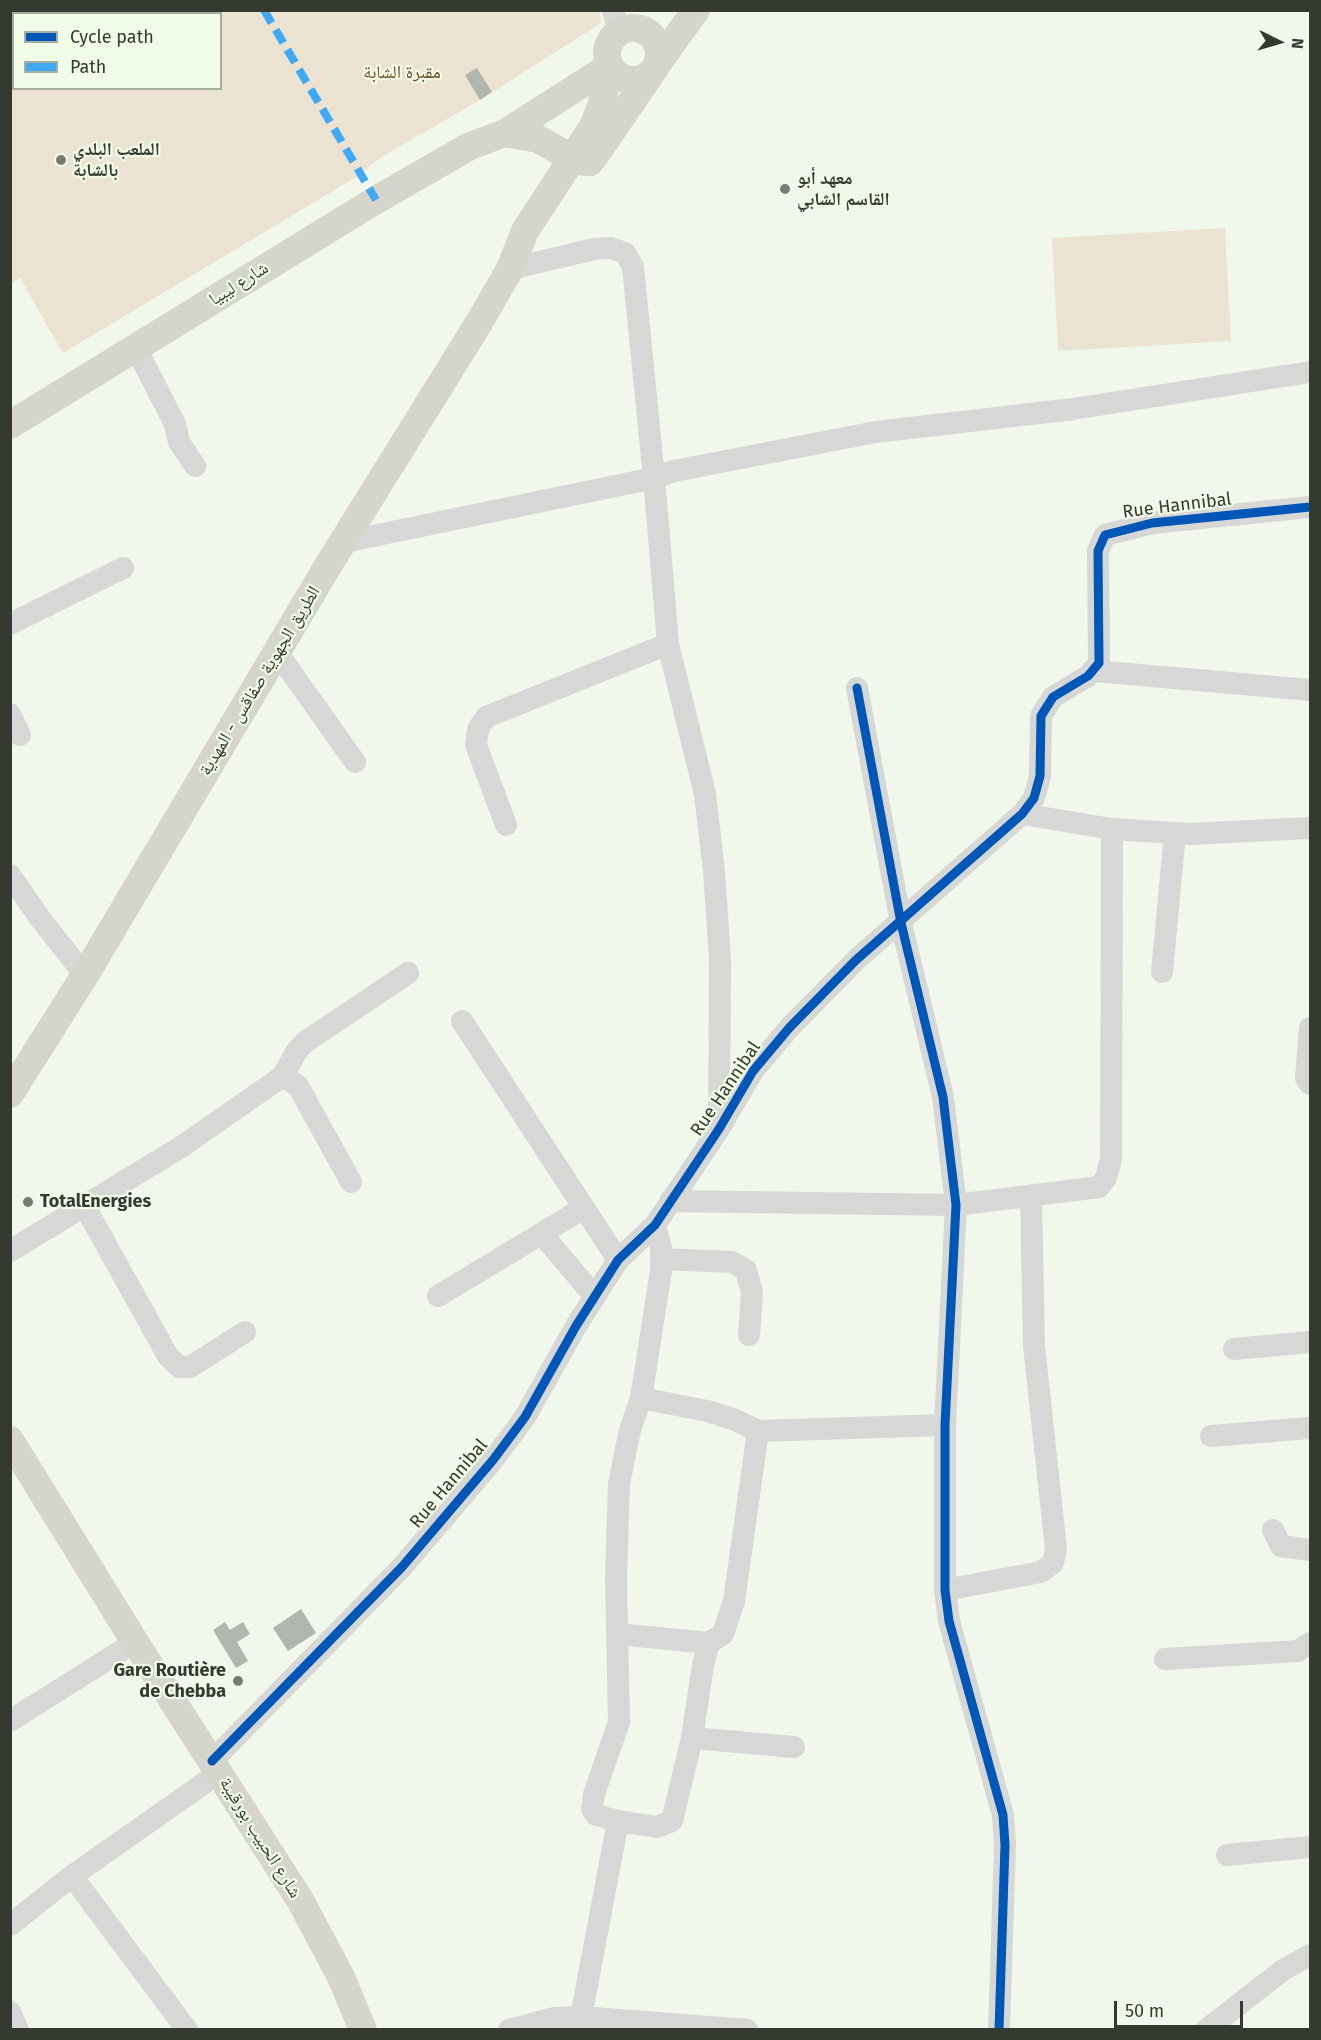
<!DOCTYPE html>
<meta charset="utf-8">
<style>
body{margin:0}
#map{position:relative;width:1321px;height:2040px;overflow:hidden;background:#f1f7eb;font-family:"Fira Sans",sans-serif}
canvas{display:block}
.frame{position:absolute;inset:0;border:12px solid #353a31;pointer-events:none}
.legend{position:absolute;left:12px;top:12px;width:210px;height:78px;box-sizing:border-box;background:#f0fce6;border:2px solid #a5ae9e;margin:0;padding:8px 10px;list-style:none;font-size:18px;color:#353a31}
.legend li{display:flex;align-items:center;gap:12px;height:30px}
.legend b{width:30px;border:2px solid #a5ae9e}
.north{position:absolute;left:1249px;top:12px;width:60px;height:60px;-webkit-text-stroke:4px #f0fce6;paint-order:stroke;rotate:95deg;font-size:16px;font-weight:700;line-height:24px;text-align:center;color:#353a31}
.north::after{content:'';display:block;margin:auto;width:21px;height:27px;background:#353a31;clip-path:polygon(50% 0,100% 100%,50% 72%,0 100%)}
.scale{position:absolute;left:1114px;top:2001px;width:129px;height:27px;box-sizing:border-box;border:3px solid #353a31;border-top:0;padding-left:8px;font-size:18px;line-height:21px;white-space:nowrap;color:#353a31;-webkit-text-stroke:4px #f0fce6;paint-order:stroke}
</style>
<div id="map">
<canvas width="1321" height="2040"></canvas>
<div class="frame"></div>
<ul class="legend">
<li><b style="height:8px;background:#0057b8"></b>Cycle path</li>
<li><b style="height:8px;background:#3fa9f5"></b>Path</li>
</ul>
<div class="north">N</div>
<div class="scale">50 m</div>
</div>
<script>
const ctx = document.querySelector('canvas').getContext('2d');
ctx.lineJoin = 'round';
function paint(path, color) {
  ctx.fillStyle = color;
  ctx.fill(path, 'evenodd');
}
function poly(rows) {
  const path = new Path2D();
  for (const r of rows) {
    if (r.length === 3) {
      path.moveTo(r[0] + r[2], r[1]);
      path.arc(r[0], r[1], r[2], 0, 2 * Math.PI);
      continue;
    }
    path.moveTo(r[0], r[1]);
    for (let i = 2; i < r.length; i += 2) path.lineTo(r[i], r[i + 1]);
  }
  return path;
}
function trace(path, color, width, dash) {
  ctx.strokeStyle = color;
  ctx.lineWidth = width;
  ctx.lineCap = dash ? 'butt' : 'round';
  ctx.setLineDash(dash || []);
  ctx.stroke(path);
}
function write(font, color, halo, rows, align = 'center') {
  ctx.font = font + ' "Fira Sans","Noto Naskh Arabic",sans-serif';
  ctx.lineWidth = 4.5;
  ctx.setLineDash([]);
  ctx.textBaseline = 'middle';
  ctx.strokeStyle = halo;
  ctx.fillStyle = color;
  for (const [text, x, y, turn = 0] of rows) {
    ctx.save();
    ctx.translate(x, y);
    ctx.rotate((+turn || 0) * Math.PI / 180);
    ctx.textAlign = isNaN(turn) ? turn : align;
    if (halo) ctx.strokeText(text, 0, 0);
    ctx.fillText(text, 0, 0);
    ctx.restore();
  }
}
paint(poly([
 [11,11,600,11,601,23,480,100,380,158,356,177,63,353,20,278,11,283],
 [14,14,220,14,220,88,14,88],
 [1225,228,1231,341,1058,351,1052,238]
]), '#ece2d1');
paint(poly([
 [477,68,492,92,480,100,465,75],
 [301,1609,316,1633,288,1651,273,1628],
 [225,1622,230,1630,243,1622,250,1634,237,1642,248,1661,236,1668,213,1630]
]), '#aeb6ae');
trace(poly([
 [613,10,619,32],
 [510,269,594,249,611,248,625,253,633,267,654,478,674,471,876,432,1073,409,1310,372],
 [136,348,175,424,179,442,195,466],
 [344,542,654,478,668,644,705,794,714,871,720,959,719,1126],
 [10,624,123,568],
 [277,652,355,762],
 [1095,671,1310,690],
 [857,688,901,923,943,1097,956,1205,945,1425,945,1590,949,1621,1003,1815,1005,1845,999,2030],
 [10,714,20,735],
 [1022,814,1112,829,1190,834,1310,828],
 [506,825,476,745,478,729,486,717,668,644],
 [10,875,42,921,85,975],
 [1162,972,1175,833],
 [462,1021,618,1260],
 [1310,1028,1306,1078,1310,1084],
 [283,1076,298,1086,351,1182],
 [670,1201,956,1205,1099,1187,1106,1178,1111,1159,1112,829],
 [84,1205,168,1356,179,1367,190,1367,245,1332],
 [542,1234,595,1297],
 [10,1251,181,1147,283,1076,296,1052,305,1042,408,973],
 [662,1259,732,1262,746,1270,752,1292,749,1335],
 [438,1296,584,1208],
 [1234,1349,1310,1342],
 [641,1398,707,1411,733,1419,758,1431,945,1425],
 [1211,1436,1310,1428],
 [1273,1530,1281,1546,1310,1550],
 [945,1590,1041,1572,1053,1563,1056,1549,1034,1346,1031,1197],
 [617,1634,709,1643],
 [1165,1659,1298,1651,1310,1643],
 [10,1721,135,1642],
 [692,1738,794,1747],
 [212,1761,402,1567,493,1460,525,1417,576,1326,618,1260,655,1225,719,1129,753,1071,790,1027,856,960,1022,814,1034,798,1040,776,1041,716,1053,697,1088,676,1099,663,1098,551,1105,535,1152,523,1310,507],
 [618,1821,657,1827,672,1821,692,1738,703,1665,709,1643,723,1634,734,1601,758,1431],
 [1227,1855,1310,1847],
 [72,1876,187,2030],
 [10,1925,72,1876,220,1772],
 [10,2012,18,2030],
 [581,2017,618,1821,596,1815,592,1809,594,1794,619,1722,616,1577,619,1484,630,1430,641,1398,661,1271,661,1248,655,1225],
 [509,2030,555,2018,581,2017,747,2030],
 [1206,2030,1283,1970,1310,1955]
]), '#d7d8d6', 22);
trace(poly([
 [633,54,26],
 [657,64,696,10],
 [505,133,538,139,577,161,590,162],
 [594,157,652,72],
 [10,425,376,200,470,146,505,133,610,66],
 [10,1094,85,975,329,564,477,326,510,269,525,231,594,125,602,103,610,66],
 [10,1440,135,1642,300,1900,341,1977,363,2030]
]), '#d5d5cb', 28);
trace(poly([
 [264,10,376,200]
]), '#3fa9f5', 8, [15, 8]);
trace(poly([
 [857,688,901,923,943,1097,956,1205,945,1425,945,1590,949,1621,1003,1815,1005,1845,999,2030],
 [212,1761,402,1567,493,1460,525,1417,576,1326,618,1260,655,1225,719,1129,753,1071,790,1027,856,960,1022,814,1034,798,1040,776,1041,716,1053,697,1088,676,1099,663,1098,551,1105,535,1152,523,1310,507]
]), '#0057b8', 9);
for (const [x, y, r, color] of [
 [61,160,6,"#777c72"],
 [785,189,6,"#777c72"],
 [28,1202,6,"#777c72"],
 [238,1681,6,"#777c72"]
]) {
  const dot = new Path2D();
  dot.arc(x, y, r, 0, 2 * Math.PI);
  ctx.fillStyle = color;
  ctx.fill(dot);
  trace(dot, '#f0fce6', 2);
}
write('18px', '#67451e', '#f0fce6', [
 ["مقبرة الشابة",402,73]
]);
write('bold 18px', '#353a31', '#f0fce6', [
 ["الملعب البلدي",73,150],
 ["بالشابة",73,171],
 ["معهد أبو",797,179],
 ["القاسم الشابي",797,200],
 ["TotalEnergies",40,1202],
 ["Gare Routière",226,1671,"right"],
 ["de Chebba",226,1692,"right"]
], 'left');
write('18px', '#353a31', '#f0fce6', [
 ["شارع ليبيا",239,284,-32],
 ["Rue Hannibal",1177,506,-7],
 ["الطريق الجهوية صفاقس - المهدية",260,681,-59],
 ["Rue Hannibal",726,1089,-56],
 ["Rue Hannibal",449,1484,-50],
 ["شارع الحبيب بورقيبة",260,1838,58]
]);
</script>
